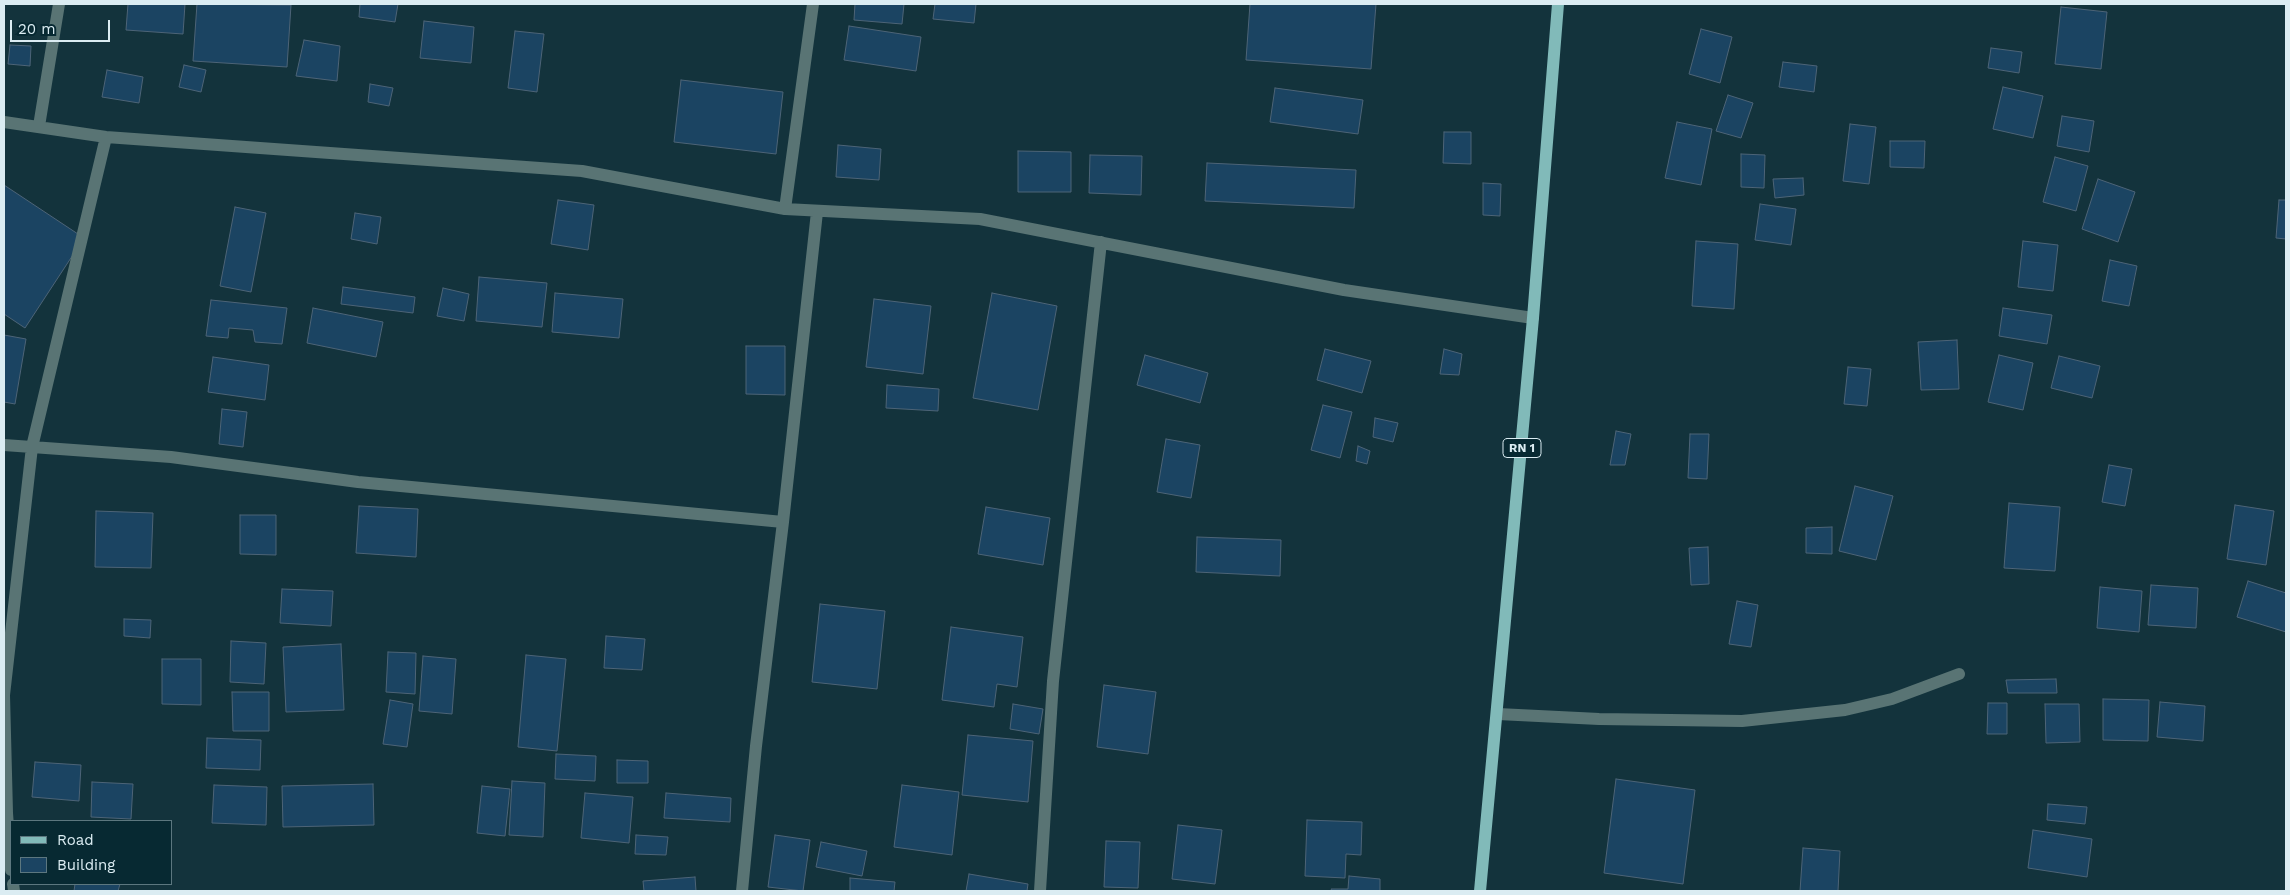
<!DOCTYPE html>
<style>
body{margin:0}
#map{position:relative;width:2290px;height:895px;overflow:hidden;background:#13333c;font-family:"Work Sans",sans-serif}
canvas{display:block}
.frame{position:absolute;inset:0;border:5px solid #dbecf2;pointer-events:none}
.legend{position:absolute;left:10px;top:820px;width:162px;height:65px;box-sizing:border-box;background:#072932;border:1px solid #5c777f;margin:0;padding:6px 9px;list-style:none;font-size:15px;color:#dbecf2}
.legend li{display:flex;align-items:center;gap:10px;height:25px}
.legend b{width:25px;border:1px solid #5c777f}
.scale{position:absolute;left:10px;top:20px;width:100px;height:22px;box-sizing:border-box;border:2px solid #dbecf2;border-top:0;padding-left:6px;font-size:15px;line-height:18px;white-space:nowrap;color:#dbecf2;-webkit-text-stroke:4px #072932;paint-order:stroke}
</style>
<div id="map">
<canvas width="2290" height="895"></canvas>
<div class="frame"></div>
<ul class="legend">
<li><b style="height:6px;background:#81bab9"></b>Road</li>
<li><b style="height:14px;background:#1b4462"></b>Building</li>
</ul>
<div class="scale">20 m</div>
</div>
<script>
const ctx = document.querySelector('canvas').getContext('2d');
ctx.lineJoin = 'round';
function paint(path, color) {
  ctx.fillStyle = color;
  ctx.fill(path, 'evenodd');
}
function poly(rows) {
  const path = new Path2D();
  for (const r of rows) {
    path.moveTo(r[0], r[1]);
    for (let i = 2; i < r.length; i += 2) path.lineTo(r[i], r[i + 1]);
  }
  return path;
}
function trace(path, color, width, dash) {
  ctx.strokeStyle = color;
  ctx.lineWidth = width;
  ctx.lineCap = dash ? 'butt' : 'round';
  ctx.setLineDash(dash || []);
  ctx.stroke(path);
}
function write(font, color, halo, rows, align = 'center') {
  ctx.font = font + ' "Work Sans",sans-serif';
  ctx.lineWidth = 5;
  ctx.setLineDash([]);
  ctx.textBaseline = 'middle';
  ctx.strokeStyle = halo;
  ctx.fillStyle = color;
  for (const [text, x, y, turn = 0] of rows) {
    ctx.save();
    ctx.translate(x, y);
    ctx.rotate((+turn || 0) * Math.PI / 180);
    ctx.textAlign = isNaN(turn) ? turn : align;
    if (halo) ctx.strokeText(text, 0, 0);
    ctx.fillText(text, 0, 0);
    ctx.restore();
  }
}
const building = poly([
 [128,4,185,4,183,34,126,30,128,4],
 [197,4,291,5,287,67,193,61,197,4],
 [360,4,398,4,395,22,359,17,360,4],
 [855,4,904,4,902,24,854,20,855,4],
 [935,4,976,4,974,23,933,19,935,4],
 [1250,4,1376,4,1371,69,1246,60,1250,4],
 [2061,7,2107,12,2101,69,2055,64,2061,7],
 [424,21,474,27,471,63,420,58,424,21],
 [849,26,921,37,916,71,844,60,849,26],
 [1701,29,1732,37,1720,83,1689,74,1701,29],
 [515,31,544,34,537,92,508,88,515,31],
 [304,40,340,46,337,81,296,76,304,40],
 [10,45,31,46,30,66,8,64,10,45],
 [1991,48,2022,52,2019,73,1988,68,1991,48],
 [1783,62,1817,66,1814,92,1779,87,1783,62],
 [184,65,206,70,201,92,179,87,184,65],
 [107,70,143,77,139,103,102,97,107,70],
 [681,80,783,92,776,154,674,142,681,80],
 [370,84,393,88,389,106,368,102,370,84],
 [2003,87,2043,96,2033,138,1993,129,2003,87],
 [1275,88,1363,100,1358,134,1270,122,1275,88],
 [1728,95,1753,103,1741,138,1716,131,1728,95],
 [2062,116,2094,121,2089,152,2057,146,2062,116],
 [1677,122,1712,129,1701,185,1665,178,1677,122],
 [1850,124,1876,127,1869,184,1843,181,1850,124],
 [1444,132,1471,132,1471,164,1443,163,1444,132],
 [1890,141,1925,141,1924,168,1890,167,1890,141],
 [838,145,881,149,879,180,836,177,838,145],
 [1018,151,1071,152,1071,192,1018,192,1018,151],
 [1741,154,1765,155,1764,188,1741,187,1741,154],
 [1090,155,1142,156,1141,195,1089,193,1090,155],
 [2055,157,2088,166,2076,211,2043,202,2055,157],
 [1207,163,1356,170,1354,208,1205,201,1207,163],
 [1803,178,1804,195,1775,198,1773,179,1803,178],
 [2098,179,2135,192,2118,242,2082,229,2098,179],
 [1483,183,1501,184,1500,216,1483,215,1483,183],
 [4,185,84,238,25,328,4,314,4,185],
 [558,200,594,205,588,250,551,244,558,200],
 [2279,200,2286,200,2286,239,2276,238,2279,200],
 [1760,204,1796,209,1791,245,1755,240,1760,204],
 [235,207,266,213,251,292,220,286,235,207],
 [355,213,381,217,377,244,351,239,355,213],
 [1696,241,1738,244,1734,309,1692,306,1696,241],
 [2023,241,2058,245,2053,291,2018,287,2023,241],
 [2110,260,2137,266,2129,306,2102,301,2110,260],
 [479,277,547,283,542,327,476,321,479,277],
 [343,287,415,297,413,313,341,304,343,287],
 [443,288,469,294,464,321,437,316,443,288],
 [555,293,623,299,619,338,552,332,555,293],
 [992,293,1057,306,1038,410,973,398,992,293],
 [874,299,931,306,923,374,866,367,874,299],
 [211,300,287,308,282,344,255,342,253,330,229,328,228,338,206,336,211,300],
 [313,308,383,322,376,357,307,343,313,308],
 [2003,308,2052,315,2047,344,1999,336,2003,308],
 [4,335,26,339,15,404,4,402,4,335],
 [1957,340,1959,389,1921,390,1918,342,1957,340],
 [746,346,785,346,785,395,746,394,746,346],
 [1325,349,1371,361,1362,393,1317,380,1325,349],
 [1444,349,1462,354,1459,375,1440,374,1444,349],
 [1145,355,1208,373,1200,403,1137,385,1145,355],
 [1999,355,2033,363,2023,410,1988,402,1999,355],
 [2059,356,2100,366,2092,398,2051,388,2059,356],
 [213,357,269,365,265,400,208,392,213,357],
 [1848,367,1871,369,1867,406,1844,404,1848,367],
 [887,385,939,389,938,411,886,408,887,385],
 [1323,405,1352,412,1340,458,1311,450,1323,405],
 [222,409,247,412,243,447,219,444,222,409],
 [1375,418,1398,423,1393,442,1373,437,1375,418],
 [1616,431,1631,434,1625,465,1610,465,1616,431],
 [1690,434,1709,434,1707,479,1688,478,1690,434],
 [1166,439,1200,445,1191,498,1157,492,1166,439],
 [1358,446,1370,451,1367,464,1356,461,1358,446],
 [2109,465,2132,469,2125,506,2102,502,2109,465],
 [1855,486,1893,496,1876,560,1839,551,1855,486],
 [2009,503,2060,507,2055,571,2004,568,2009,503],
 [2235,505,2274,511,2266,565,2227,559,2235,505],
 [359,506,418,509,416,557,356,553,359,506],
 [986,507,1050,518,1043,565,978,554,986,507],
 [96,511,153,513,151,568,95,567,96,511],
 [240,515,276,515,276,555,240,554,240,515],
 [1832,527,1832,554,1806,553,1806,528,1832,527],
 [1197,537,1281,540,1280,576,1196,572,1197,537],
 [1708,547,1709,584,1691,585,1689,548,1708,547],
 [2248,581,2286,593,2286,632,2237,617,2248,581],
 [2151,585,2198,588,2196,628,2148,625,2151,585],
 [2100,587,2142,591,2139,632,2097,628,2100,587],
 [282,589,333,591,331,626,280,623,282,589],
 [1737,601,1758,605,1751,647,1729,644,1737,601],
 [820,604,885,611,877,689,812,682,820,604],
 [124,619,151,620,150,638,124,636,124,619],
 [951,627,1023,637,1017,687,997,684,994,707,942,700,951,627],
 [606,636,645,639,642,670,604,668,606,636],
 [231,641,266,643,264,684,230,682,231,641],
 [341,644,344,710,286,712,283,647,341,644],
 [388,652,416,653,415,694,386,692,388,652],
 [526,655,566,659,557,751,518,747,526,655],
 [423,656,456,659,452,714,419,711,423,656],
 [162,659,201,659,201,705,162,704,162,659],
 [2056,679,2057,693,2008,693,2006,680,2056,679],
 [1104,685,1156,692,1148,754,1097,747,1104,685],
 [232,692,269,692,269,731,233,731,232,692],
 [2103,699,2149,700,2148,741,2103,740,2103,699],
 [390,700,413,704,407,747,383,744,390,700],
 [2160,702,2205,706,2203,741,2157,737,2160,702],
 [1988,703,2007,703,2007,734,1987,734,1988,703],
 [1013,704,1043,709,1039,734,1010,729,1013,704],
 [2045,704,2079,704,2080,742,2046,743,2045,704],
 [968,735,1033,741,1028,802,962,795,968,735],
 [207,738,261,740,260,770,206,768,207,738],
 [556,754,596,756,595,781,555,779,556,754],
 [617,760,648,761,648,783,617,783,617,760],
 [35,762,81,765,79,801,32,797,35,762],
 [1616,779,1695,790,1683,884,1604,873,1616,779],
 [512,781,545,783,543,837,509,835,512,781],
 [92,782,133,784,131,819,91,817,92,782],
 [373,784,374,825,283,827,282,786,373,784],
 [214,785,267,787,266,825,212,823,214,785],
 [902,785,959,792,952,855,894,847,902,785],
 [482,786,510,789,505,836,477,833,482,786],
 [585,793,633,797,629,843,581,838,585,793],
 [666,793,731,798,730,822,664,818,666,793],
 [2048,804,2087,807,2085,824,2047,820,2048,804],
 [1307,820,1362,822,1361,855,1346,854,1345,878,1305,876,1307,820],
 [1178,825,1222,830,1215,884,1172,879,1178,825],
 [2033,830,2092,839,2087,877,2028,868,2033,830],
 [636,835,668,837,666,855,635,854,636,835],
 [775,835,810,840,803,891,768,887,775,835],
 [1106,841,1140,842,1138,888,1104,887,1106,841],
 [821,842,867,851,862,876,816,867,821,842],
 [1803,848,1840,851,1838,891,1800,891,1803,848],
 [969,874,1028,884,1027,891,966,891,969,874],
 [1349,876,1380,879,1380,891,1332,891,1331,889,1348,889,1349,876],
 [695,877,696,891,644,891,643,881,695,877],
 [850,878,895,882,894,891,850,891,850,878],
 [75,884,120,884,118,891,74,891,75,884]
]);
paint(building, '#1b4462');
trace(building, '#4d6477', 1);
trace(poly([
 [4,122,106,137,582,171,785,209,980,219,1344,290,1533,318],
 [39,126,59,4],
 [785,209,813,4],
 [4,445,171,457,358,482,783,522],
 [1498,714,1599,719,1742,721,1845,710,1892,699,1959,674],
 [11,870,7,813,4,695,32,447,106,137],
 [13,884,14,891],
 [742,891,756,746,783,522,817,212],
 [1040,891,1053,681,1101,242]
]), '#597474', 12);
trace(poly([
 [1480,891,1533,318,1558,4]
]), '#81bab9', 12);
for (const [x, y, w] of [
 [1522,448,38]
]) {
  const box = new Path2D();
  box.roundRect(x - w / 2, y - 9.5, w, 19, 4);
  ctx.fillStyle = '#072932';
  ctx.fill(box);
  trace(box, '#dbecf2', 1);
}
write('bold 12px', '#dbecf2', null, [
 ["RN 1",1522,448]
]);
</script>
